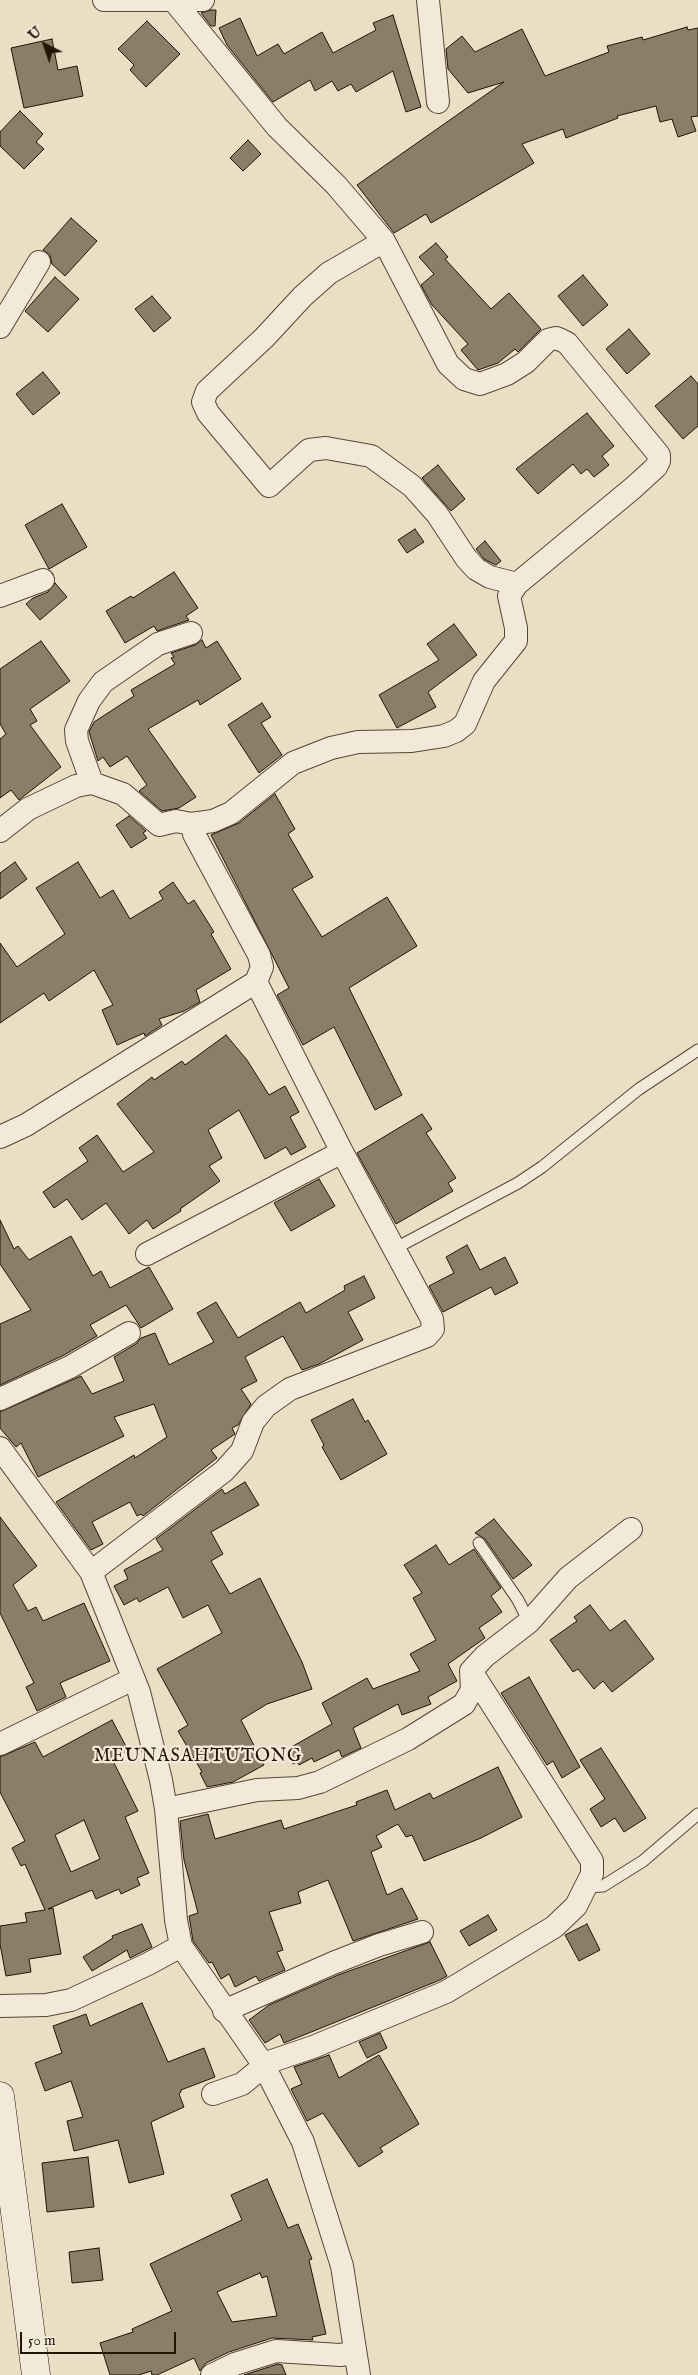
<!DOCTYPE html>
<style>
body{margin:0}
#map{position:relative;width:698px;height:2375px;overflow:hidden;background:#ecddc5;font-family:"IM FELL English",serif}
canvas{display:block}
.north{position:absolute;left:20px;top:20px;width:50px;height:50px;-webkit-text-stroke:4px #f3e9d9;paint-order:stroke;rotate:319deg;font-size:14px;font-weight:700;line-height:20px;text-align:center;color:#221504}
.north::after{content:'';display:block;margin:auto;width:18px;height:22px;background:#221504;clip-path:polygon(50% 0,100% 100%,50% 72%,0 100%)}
.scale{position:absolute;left:20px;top:2332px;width:156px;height:22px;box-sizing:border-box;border:2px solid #221504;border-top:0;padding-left:6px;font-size:15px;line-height:18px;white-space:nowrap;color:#221504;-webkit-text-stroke:4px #f3e9d9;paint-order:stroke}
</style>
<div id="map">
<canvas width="698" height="2375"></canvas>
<div class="north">U</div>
<div class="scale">50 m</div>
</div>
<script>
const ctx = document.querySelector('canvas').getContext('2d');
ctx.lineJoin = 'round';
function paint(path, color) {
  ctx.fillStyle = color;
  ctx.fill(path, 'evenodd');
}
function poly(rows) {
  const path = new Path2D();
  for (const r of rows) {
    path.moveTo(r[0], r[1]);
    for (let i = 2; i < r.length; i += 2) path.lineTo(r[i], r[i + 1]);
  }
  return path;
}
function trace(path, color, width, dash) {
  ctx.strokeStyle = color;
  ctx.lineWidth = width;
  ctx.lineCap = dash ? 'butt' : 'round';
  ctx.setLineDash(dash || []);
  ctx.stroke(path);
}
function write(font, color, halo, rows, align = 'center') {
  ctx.font = font + ' "IM FELL English",serif';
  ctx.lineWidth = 4.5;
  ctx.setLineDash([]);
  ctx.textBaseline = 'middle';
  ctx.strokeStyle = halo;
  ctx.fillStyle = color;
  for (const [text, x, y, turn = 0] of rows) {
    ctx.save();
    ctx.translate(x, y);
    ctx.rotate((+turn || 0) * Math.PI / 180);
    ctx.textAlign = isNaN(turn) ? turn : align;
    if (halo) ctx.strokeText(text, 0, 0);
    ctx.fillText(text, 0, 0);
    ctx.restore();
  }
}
const building = poly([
 [211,10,216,10,215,26,211,26,201,13,211,10],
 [393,15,421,107,406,112,393,71,356,92,351,84,338,91,332,81,315,91,310,80,273,102,227,45,219,28,240,18,257,56,278,44,284,54,322,32,333,53,376,30,373,23,393,15],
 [147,21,180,54,146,87,130,70,134,65,118,49,147,21],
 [687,27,688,30,698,28,698,116,691,117,696,131,678,137,672,119,660,122,656,106,617,116,618,118,566,138,563,129,522,144,534,163,431,223,426,214,394,233,357,185,504,82,468,93,448,69,446,49,462,36,475,52,522,29,545,76,609,52,607,46,642,37,643,40,687,27],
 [52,39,58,70,77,66,83,96,24,108,11,48,52,39],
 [20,111,43,134,36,142,44,149,24,169,0,146,0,132,20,111],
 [248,140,261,154,243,171,230,158,248,140],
 [71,218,97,241,65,276,52,264,50,255,43,250,71,218],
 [436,243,448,257,445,259,491,309,509,293,541,329,518,352,515,349,498,363,478,370,461,350,468,344,432,305,421,285,434,274,419,257,436,243],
 [583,275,608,305,583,326,558,296,583,275],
 [55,277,79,299,48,332,25,311,55,277],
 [152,296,171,318,154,332,135,309,152,296],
 [629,329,650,354,627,374,606,349,629,329],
 [43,372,60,393,33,415,16,394,43,372],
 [691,376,698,384,698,426,683,439,655,406,691,376],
 [587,413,614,446,602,456,609,465,594,477,587,469,581,474,573,464,538,494,516,469,587,413],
 [438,465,465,499,451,511,422,478,438,465],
 [62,504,87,547,49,569,25,525,62,504],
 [415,529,424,542,407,553,398,540,415,529],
 [485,541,501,561,496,565,484,559,476,549,485,541],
 [174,572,198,608,186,616,189,620,157,631,154,626,125,643,106,611,131,596,133,598,174,572],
 [55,583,67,597,40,620,26,604,33,598,48,592,55,583],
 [454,624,477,655,428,692,436,707,397,728,379,695,439,660,427,644,454,624],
 [202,640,206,648,217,641,241,679,200,705,198,700,148,729,196,797,179,808,162,811,139,791,147,785,127,756,110,767,103,757,98,761,89,732,94,722,134,696,131,690,175,664,171,658,174,657,171,653,195,645,202,640],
 [41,641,70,681,30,709,37,721,30,725,61,767,19,800,11,790,0,798,0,739,6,734,0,724,0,669,41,641],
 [262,703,271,717,261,723,282,755,259,773,228,725,262,703],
 [275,794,295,829,288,834,313,877,292,889,322,937,387,897,417,946,349,988,402,1095,375,1110,334,1027,303,1045,277,995,289,988,211,835,239,823,275,794],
 [129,816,146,831,143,833,147,838,131,848,116,825,129,816],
 [15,862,27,879,0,899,0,873,15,862],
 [78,862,100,898,113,890,130,919,163,899,159,892,173,882,188,904,194,900,214,932,211,934,231,969,196,990,200,1002,184,1011,159,1019,162,1025,145,1036,144,1033,117,1045,102,1010,113,1005,94,970,49,1001,44,993,0,1023,0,943,17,967,65,934,36,888,78,862],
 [226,1035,247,1060,269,1095,285,1086,299,1112,290,1117,306,1147,291,1155,286,1147,265,1159,239,1110,208,1130,222,1158,209,1166,220,1181,180,1209,181,1211,153,1229,147,1220,129,1234,106,1203,82,1220,67,1199,54,1208,43,1192,88,1161,79,1148,97,1135,123,1172,154,1152,117,1104,152,1077,154,1080,182,1061,185,1065,226,1035],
 [422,1114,432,1129,426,1133,456,1178,448,1183,453,1191,396,1224,357,1153,422,1114],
 [319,1179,335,1206,291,1231,274,1203,319,1179],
 [0,1220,14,1249,18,1246,29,1260,71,1236,93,1276,101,1271,110,1288,149,1267,173,1309,141,1328,126,1305,90,1325,97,1336,64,1355,0,1385,0,1324,31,1310,0,1264,0,1220],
 [467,1245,480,1270,505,1257,518,1283,495,1295,491,1287,443,1312,429,1286,454,1273,446,1257,467,1245],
 [364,1276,375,1298,348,1312,363,1340,319,1364,302,1370,283,1336,245,1357,257,1381,241,1389,251,1404,238,1425,232,1428,235,1434,211,1450,217,1458,143,1516,141,1514,137,1516,130,1502,92,1522,103,1544,91,1550,56,1502,134,1455,135,1458,167,1437,154,1404,114,1417,124,1436,38,1477,21,1443,16,1447,0,1428,0,1412,81,1376,92,1394,124,1381,114,1357,136,1344,141,1338,155,1333,169,1365,214,1342,197,1313,216,1302,238,1338,300,1302,306,1313,345,1290,344,1286,364,1276],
 [353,1399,365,1422,368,1420,387,1454,341,1480,322,1447,324,1445,311,1420,353,1399],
 [245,1482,259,1505,211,1532,223,1554,211,1561,230,1594,260,1578,302,1662,312,1689,267,1704,241,1720,264,1765,233,1782,207,1787,200,1773,202,1772,178,1731,188,1725,157,1669,222,1633,208,1605,183,1618,168,1587,139,1602,137,1598,124,1605,114,1586,128,1579,124,1570,163,1550,156,1539,222,1489,225,1494,245,1482],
 [0,1517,37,1566,13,1585,28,1611,36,1607,43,1621,84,1603,110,1661,60,1683,66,1697,37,1711,26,1687,34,1683,0,1613,0,1517],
 [494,1519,532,1565,513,1579,485,1539,475,1533,494,1519],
 [436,1545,449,1565,474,1549,501,1588,491,1596,502,1612,479,1628,485,1638,448,1664,457,1681,428,1697,431,1704,402,1715,398,1704,353,1728,361,1748,342,1757,339,1750,314,1762,312,1758,299,1765,297,1762,293,1764,286,1750,332,1724,322,1703,367,1678,373,1689,420,1671,410,1654,436,1640,413,1598,422,1593,404,1565,436,1545],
 [590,1605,610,1631,625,1620,654,1659,612,1692,603,1681,594,1689,578,1669,573,1672,550,1640,577,1621,574,1617,590,1605],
 [529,1677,580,1767,562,1778,553,1761,547,1765,501,1693,529,1677],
 [112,1720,128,1750,112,1759,138,1811,125,1817,149,1873,137,1878,140,1885,121,1894,119,1889,96,1899,92,1890,48,1909,53,1908,61,1954,29,1959,31,1972,6,1976,0,1944,0,1926,27,1922,25,1913,45,1910,25,1864,21,1866,12,1848,25,1841,0,1792,0,1757,35,1742,43,1757,112,1720],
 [84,1820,100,1859,71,1872,55,1835,84,1820],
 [601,1748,646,1818,624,1832,615,1818,601,1827,590,1809,605,1799,580,1760,601,1748],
 [498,1767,522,1817,481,1838,424,1861,412,1835,406,1837,398,1824,376,1836,382,1847,371,1852,387,1895,402,1888,418,1919,353,1941,328,1880,298,1892,301,1903,269,1912,283,1950,277,1952,285,1970,259,1981,256,1976,235,1987,229,1974,221,1979,212,1962,209,1963,193,1941,189,1916,198,1913,184,1860,180,1821,208,1814,215,1839,281,1820,284,1829,357,1805,356,1802,387,1790,395,1810,430,1793,433,1799,498,1767],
 [488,1915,497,1930,469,1946,460,1931,488,1915],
 [142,1924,152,1947,130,1958,127,1950,92,1971,83,1957,113,1938,112,1936,142,1924],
 [587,1924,600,1950,579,1961,565,1935,587,1924],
 [430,1942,447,1976,440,1980,284,2043,280,2034,265,2043,249,2020,269,2005,338,1975,430,1942],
 [142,2003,168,2062,204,2048,215,2077,181,2090,181,2092,179,2094,184,2107,151,2122,164,2174,129,2183,118,2140,74,2151,67,2121,83,2117,71,2081,45,2091,35,2063,62,2053,53,2026,86,2014,90,2026,142,2003],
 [380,2033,387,2048,367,2058,359,2042,380,2033],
 [329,2055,339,2078,379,2055,419,2124,380,2148,383,2152,359,2167,323,2113,307,2121,291,2089,302,2084,294,2067,329,2055],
 [88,2157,94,2207,47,2212,42,2163,88,2157],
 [267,2179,288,2228,298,2224,312,2259,309,2260,326,2334,312,2337,313,2340,272,2338,229,2352,206,2363,200,2371,194,2358,157,2375,152,2375,151,2371,139,2375,110,2375,100,2343,133,2332,132,2329,172,2311,150,2264,242,2220,231,2195,267,2179],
 [260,2273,262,2278,267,2276,277,2316,232,2322,217,2292,260,2273],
 [99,2248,103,2280,72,2283,69,2252,99,2248],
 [278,2364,282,2365,286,2375,244,2375,278,2364]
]);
paint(building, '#8b7d68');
trace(building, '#221504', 1);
const lane = poly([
 [394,1249,518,1183,542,1167,639,1089,698,1050],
 [479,1543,518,1600,529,1622],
 [588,1887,603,1886,643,1861,698,1814]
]);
const street = poly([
 [104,0,203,0],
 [428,0,438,102],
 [384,241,329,273,303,296,264,338,207,391,203,402,208,413,269,486,309,450,326,448,371,456,412,486,437,514,466,558,476,569,490,577,517,584],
 [0,327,39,262],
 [0,596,43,580],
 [92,783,77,741,76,730,89,701,103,682,158,644,191,633],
 [0,831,28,809,76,786,92,783,123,794,159,825,176,821,191,824,213,821,231,813,293,763,331,748,358,742,412,741,444,736,456,731,465,724,484,681,516,641,516,628,509,596,517,584,633,488,656,467,659,461,659,455,567,343,561,340,556,338,548,340,526,362,507,374,480,384,464,379,448,364,384,241,336,185,277,127,174,1],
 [194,834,259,955,262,967,256,982],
 [0,1137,26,1125,256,982,342,1152,432,1319,433,1329,427,1336,290,1389,266,1406,253,1422,242,1451,224,1471,91,1572],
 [147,1254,342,1152],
 [0,1399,70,1367,129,1333],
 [0,1448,91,1572,139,1692,161,1780,166,1809,176,1920,181,1946,263,2064,303,2142,342,2266,359,2375],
 [0,1744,133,1679],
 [166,1809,257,1790,298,1788,320,1782,408,1739,464,1704,472,1690,471,1671,485,1656,529,1622,568,1578,631,1529],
 [0,2006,46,2005,71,2000,148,1964,181,1946],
 [224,2011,333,1963,379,1945,422,1932],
 [213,2094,242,2084,259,2070,263,2064,313,2047,446,1992,554,1927,576,1906,592,1874,592,1861,471,1671],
 [212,2375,235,2364,276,2351,340,2355,355,2353]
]);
const secondary = poly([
 [0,2096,36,2375]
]);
trace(lane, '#544734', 13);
trace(street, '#544734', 24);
trace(secondary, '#221504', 29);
trace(lane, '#f3e9d9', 11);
trace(street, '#f3e9d9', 22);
trace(secondary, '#f3e9d9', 28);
ctx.letterSpacing = '1px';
write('18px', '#221504', '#f3e9d9', [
 ["MEUNASAHTUTONG",198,1757]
]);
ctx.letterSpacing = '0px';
</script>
